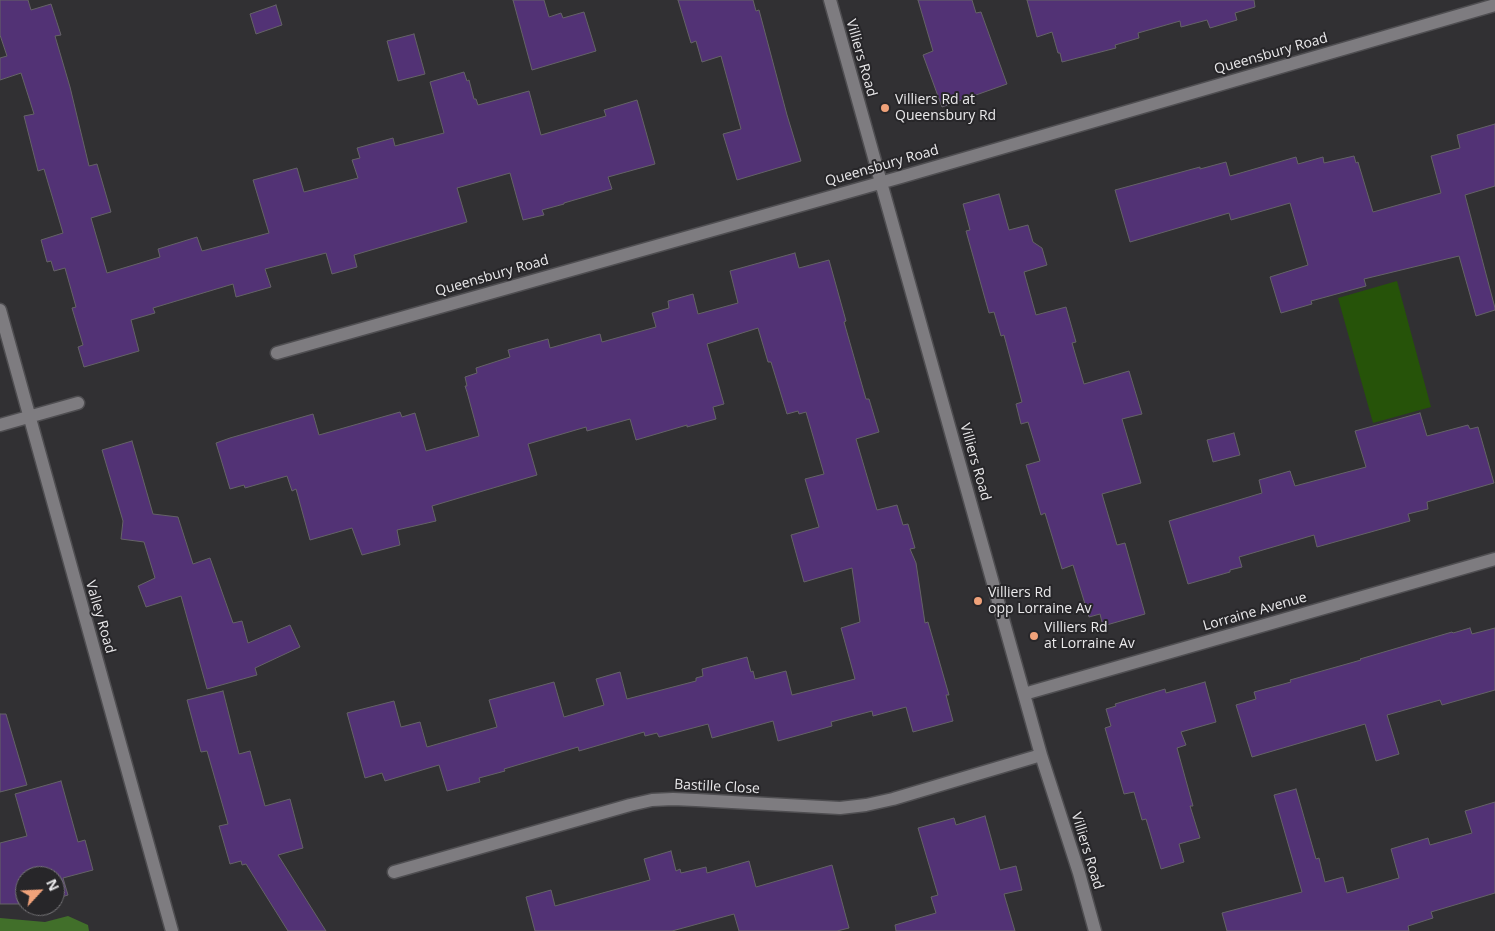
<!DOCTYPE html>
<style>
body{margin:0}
#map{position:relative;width:1495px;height:931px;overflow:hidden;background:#313033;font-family:"Open Sans",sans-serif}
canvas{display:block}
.north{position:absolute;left:15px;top:866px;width:50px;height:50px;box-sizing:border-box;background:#272629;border:1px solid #757477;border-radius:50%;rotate:65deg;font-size:14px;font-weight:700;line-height:20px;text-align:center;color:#eae9eb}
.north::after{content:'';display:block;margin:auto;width:18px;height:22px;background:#f0a27a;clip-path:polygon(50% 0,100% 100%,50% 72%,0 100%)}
</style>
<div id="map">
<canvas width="1495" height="931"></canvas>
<div class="north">N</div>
</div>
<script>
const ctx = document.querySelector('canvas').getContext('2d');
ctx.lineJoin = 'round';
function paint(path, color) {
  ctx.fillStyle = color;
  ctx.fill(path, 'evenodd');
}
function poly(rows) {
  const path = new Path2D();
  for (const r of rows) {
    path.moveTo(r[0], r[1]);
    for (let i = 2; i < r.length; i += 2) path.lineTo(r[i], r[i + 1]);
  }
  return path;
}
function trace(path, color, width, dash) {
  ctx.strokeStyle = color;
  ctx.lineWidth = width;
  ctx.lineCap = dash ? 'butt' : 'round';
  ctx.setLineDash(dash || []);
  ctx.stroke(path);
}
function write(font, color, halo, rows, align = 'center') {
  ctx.font = font + ' "Open Sans",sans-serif';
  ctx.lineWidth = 4;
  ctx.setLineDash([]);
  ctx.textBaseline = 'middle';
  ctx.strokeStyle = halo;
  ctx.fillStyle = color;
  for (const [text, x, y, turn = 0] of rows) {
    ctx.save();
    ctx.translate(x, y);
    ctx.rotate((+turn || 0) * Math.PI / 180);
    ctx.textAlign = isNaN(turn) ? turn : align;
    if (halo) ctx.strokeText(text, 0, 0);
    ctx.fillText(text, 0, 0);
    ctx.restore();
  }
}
paint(poly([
 [1397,281,1431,407,1373,423,1338,298]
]), '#265309');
paint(poly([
 [68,916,88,925,89,931,0,931,0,918,45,922]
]), '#416f2a');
const building = poly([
 [0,0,28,0,31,10,51,4,61,35,55,36,70,87,89,166,97,164,111,212,91,218,107,273,160,257,158,249,197,237,202,251,269,233,253,180,297,168,304,192,358,178,352,160,360,158,357,148,393,138,395,146,444,133,430,82,464,72,467,81,469,80,474,99,476,99,478,105,529,91,541,135,606,116,604,110,637,100,655,164,608,177,612,189,564,203,564,204,542,210,544,215,523,220,510,173,457,188,467,222,354,255,357,267,332,274,326,253,265,269,271,287,236,297,233,284,153,308,155,313,131,320,139,351,84,367,78,347,83,345,72,308,76,307,65,268,54,271,51,261,47,262,41,240,63,233,44,169,38,171,24,116,34,114,21,73,0,80,0,58,7,56,0,35,0,0],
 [513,0,544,0,549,17,561,13,563,18,584,12,596,51,532,70,513,0],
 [678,0,753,0,756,11,759,10,787,115,801,161,737,180,723,134,741,129,721,56,702,62,696,41,691,43,678,0],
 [918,0,972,0,976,13,981,12,1007,84,942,107,923,55,933,51,918,0],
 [1027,0,1254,0,1255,7,1235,13,1237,20,1210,28,1207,20,1181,27,1180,21,1138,33,1139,38,1115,45,1116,48,1062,62,1060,53,1058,53,1052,32,1037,37,1027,0],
 [276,5,282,25,256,34,250,14,276,5],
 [414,34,425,74,398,81,387,41,414,34],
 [1495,124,1495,186,1465,195,1495,308,1495,310,1476,316,1459,256,1364,279,1366,286,1311,301,1312,304,1281,313,1270,277,1308,265,1290,203,1231,220,1229,213,1130,242,1115,190,1200,167,1200,169,1226,162,1230,176,1296,157,1298,164,1323,157,1324,163,1354,156,1356,163,1358,162,1373,212,1441,193,1431,156,1460,148,1457,135,1495,124],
 [999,194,1009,230,1028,225,1033,242,1042,248,1047,265,1024,272,1036,315,1066,307,1076,342,1072,343,1084,384,1129,371,1142,414,1122,419,1141,483,1102,494,1117,545,1125,543,1145,614,1103,626,1100,614,1089,617,1073,565,1062,569,1045,513,1041,515,1026,465,1040,461,1028,422,1021,424,1016,404,1022,402,1004,335,1001,336,994,312,989,313,966,231,970,230,963,204,999,194],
 [795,253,799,268,829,260,846,321,844,322,866,399,869,399,879,432,856,439,877,510,897,505,903,525,908,524,915,548,910,549,916,563,925,623,928,622,949,695,946,695,953,721,913,732,906,707,873,716,872,711,831,722,832,726,778,741,773,721,712,738,708,724,659,737,657,733,645,736,644,732,579,751,578,747,504,769,505,771,479,778,480,782,447,791,439,765,385,781,382,773,365,778,347,713,394,701,401,727,420,722,427,747,497,727,489,700,554,682,564,717,604,705,596,679,620,672,627,699,696,681,696,678,703,676,702,669,747,657,751,672,753,671,755,679,786,671,792,695,855,679,841,628,860,622,852,568,804,582,791,535,819,527,805,479,824,474,806,412,799,414,798,411,787,414,771,362,768,362,758,328,707,344,724,404,713,407,716,419,687,427,687,425,636,440,630,419,587,431,586,427,528,444,537,475,432,506,436,521,397,530,400,545,362,555,352,528,310,540,296,489,292,491,287,476,245,488,244,485,230,489,216,443,230,438,313,414,319,435,400,412,402,417,415,413,426,451,479,436,467,392,465,386,467,386,465,377,477,373,476,368,510,357,508,350,548,339,550,348,600,334,602,342,656,327,652,313,669,308,668,301,693,294,698,314,738,303,730,271,795,253],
 [1420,413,1427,436,1468,425,1470,429,1478,427,1494,483,1427,502,1428,509,1408,514,1410,521,1317,547,1314,535,1239,557,1242,567,1230,570,1230,572,1188,584,1169,521,1262,493,1259,480,1290,471,1295,486,1366,467,1355,431,1420,413],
 [1234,433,1240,455,1213,462,1207,440,1234,433],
 [132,441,153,514,178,517,193,564,210,558,233,623,242,621,248,643,290,625,300,647,255,668,257,675,207,689,181,596,146,607,138,586,155,578,144,542,121,539,123,521,102,450,132,441],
 [1470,628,1472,634,1495,628,1495,690,1442,705,1440,700,1387,715,1399,754,1376,761,1365,724,1252,757,1236,705,1256,699,1254,692,1291,682,1290,680,1361,660,1360,659,1452,632,1453,633,1470,628],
 [1205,682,1216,722,1181,732,1186,745,1177,748,1193,806,1190,806,1200,838,1179,844,1184,862,1161,869,1146,819,1142,820,1134,792,1124,794,1105,728,1111,726,1106,709,1116,706,1115,704,1165,689,1166,693,1205,682],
 [223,691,239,754,250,751,265,806,290,799,303,848,278,855,326,931,288,931,246,864,242,865,241,861,230,864,219,826,228,824,207,751,201,752,187,700,223,691],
 [0,714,6,714,27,785,0,792,0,714],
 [61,781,78,842,85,840,93,870,63,878,68,895,55,899,55,876,25,876,25,904,0,904,0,843,27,836,15,794,61,781],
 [1296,789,1316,859,1319,858,1325,882,1343,877,1347,893,1399,878,1391,849,1428,838,1430,845,1472,833,1465,811,1495,802,1495,893,1431,912,1433,918,1408,926,1409,931,1227,931,1222,913,1302,892,1274,795,1296,789],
 [985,816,1000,870,1016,866,1022,890,1004,894,1015,931,896,931,895,925,936,913,931,897,938,895,918,828,954,818,956,825,985,816],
 [671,851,676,871,680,869,681,873,706,867,707,873,749,861,756,887,832,865,849,928,837,931,739,931,734,914,672,931,535,931,526,897,551,890,555,906,650,880,644,859,671,851]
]);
paint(building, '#523275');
trace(building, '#656367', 1);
const minor = poly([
 [830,0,1041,755,1079,873,1095,931],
 [0,310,172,931],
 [277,353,901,177,1495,5],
 [0,425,78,403],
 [1024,694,1495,559],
 [394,872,630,805,652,800,673,799,696,800,840,808,866,805,893,799,1041,755]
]);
trace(minor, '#4f4e51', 15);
trace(minor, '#7e7c80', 12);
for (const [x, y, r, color] of [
 [885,108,5,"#f0a27a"],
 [978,601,5,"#f0a27a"],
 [1034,636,5,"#f0a27a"]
]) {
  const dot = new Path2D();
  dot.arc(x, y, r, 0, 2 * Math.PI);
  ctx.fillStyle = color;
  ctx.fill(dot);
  trace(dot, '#272629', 2);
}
write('14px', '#eae9eb', '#272629', [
 ["Queensbury Road",1271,54,-16],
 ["Villiers Road",861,58,74],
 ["Queensbury Road",882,166,-16],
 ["Queensbury Road",492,276,-16],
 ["Villiers Road",975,462,74],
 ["Lorraine Avenue",1255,612,-16],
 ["Valley Road",100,617,74],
 ["Bastille Close",717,787,3],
 ["Villiers Road",1087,851,73]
]);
write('14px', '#eae9eb', '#272629', [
 ["Villiers Rd at",895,100],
 ["Queensbury Rd",895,116],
 ["Villiers Rd",988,593],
 ["opp Lorraine Av",988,609],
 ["Villiers Rd",1044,628],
 ["at Lorraine Av",1044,644]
], 'left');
</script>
